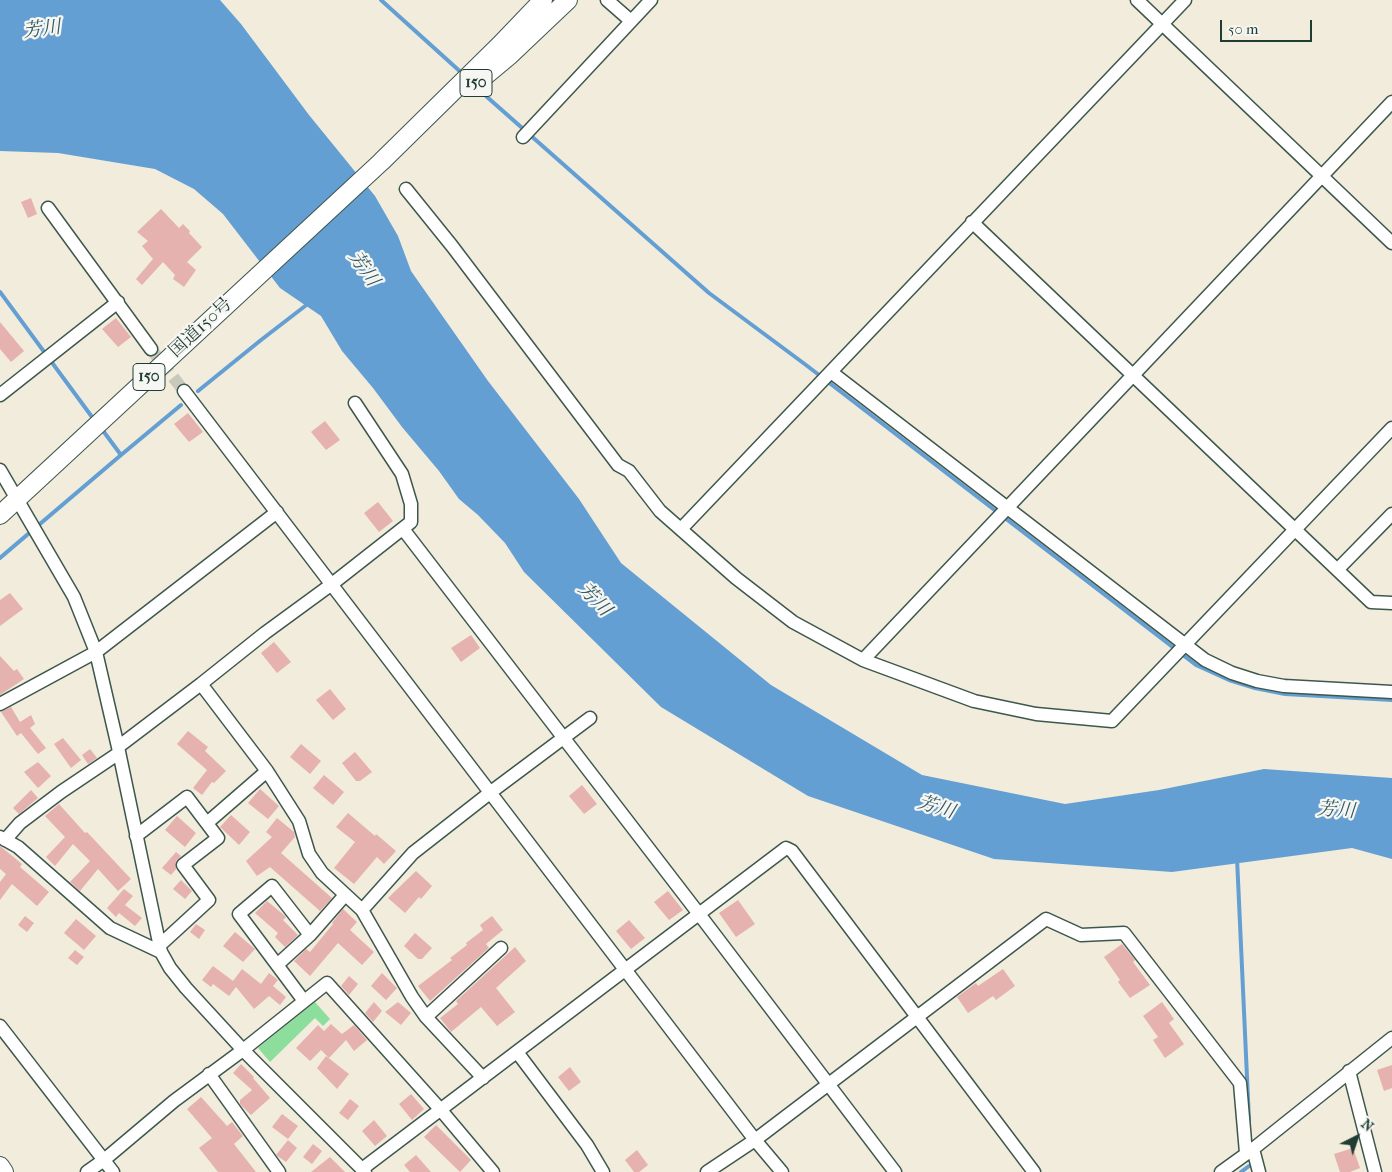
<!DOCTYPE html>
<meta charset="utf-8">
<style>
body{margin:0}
#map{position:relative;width:1392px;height:1172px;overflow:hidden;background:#f1ecdb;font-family:"IM FELL French Canon",serif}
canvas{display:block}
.north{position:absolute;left:1332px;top:1112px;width:50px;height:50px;-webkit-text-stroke:4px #f6f6f2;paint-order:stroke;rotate:41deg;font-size:14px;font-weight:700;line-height:20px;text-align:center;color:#1f3d34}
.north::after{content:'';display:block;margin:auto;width:18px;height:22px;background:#1f3d34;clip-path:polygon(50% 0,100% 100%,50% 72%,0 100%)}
.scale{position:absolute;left:1220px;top:20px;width:92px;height:22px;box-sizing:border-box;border:2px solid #1f3d34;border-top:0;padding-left:6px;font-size:15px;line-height:18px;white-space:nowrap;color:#1f3d34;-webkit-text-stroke:4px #f6f6f2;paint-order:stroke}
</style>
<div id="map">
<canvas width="1392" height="1172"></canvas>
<div class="north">N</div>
<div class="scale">50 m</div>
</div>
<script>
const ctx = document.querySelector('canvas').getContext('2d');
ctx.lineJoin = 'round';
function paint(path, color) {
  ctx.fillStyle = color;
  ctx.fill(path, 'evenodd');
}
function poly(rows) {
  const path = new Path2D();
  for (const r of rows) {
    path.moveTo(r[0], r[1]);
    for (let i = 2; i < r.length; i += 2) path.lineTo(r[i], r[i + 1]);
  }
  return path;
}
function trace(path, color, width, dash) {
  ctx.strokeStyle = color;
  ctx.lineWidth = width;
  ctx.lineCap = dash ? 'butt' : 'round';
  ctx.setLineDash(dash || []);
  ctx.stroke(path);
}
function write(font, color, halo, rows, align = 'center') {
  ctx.font = font + ' "IM FELL French Canon","Noto Serif JP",serif';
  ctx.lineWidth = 4.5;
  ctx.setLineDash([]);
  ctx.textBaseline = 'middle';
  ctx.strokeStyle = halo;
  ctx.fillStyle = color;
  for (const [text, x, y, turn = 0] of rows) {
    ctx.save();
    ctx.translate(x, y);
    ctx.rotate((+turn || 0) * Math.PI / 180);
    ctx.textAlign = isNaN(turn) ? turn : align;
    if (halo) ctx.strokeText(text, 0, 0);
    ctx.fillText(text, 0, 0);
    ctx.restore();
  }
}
paint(poly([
 [315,1002,330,1019,323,1026,315,1018,270,1062,258,1048]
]), '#8ddd9d');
paint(poly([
 [0,0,220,0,241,24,309,115,375,196,398,236,411,271,488,381,579,499,621,563,771,685,922,775,1065,804,1159,790,1264,769,1392,778,1392,859,1352,848,1172,872,994,859,808,796,661,707,524,572,505,543,478,515,459,499,439,471,402,427,373,388,342,351,321,316,280,288,223,214,194,189,155,169,58,153,0,151]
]), '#649fd4');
trace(poly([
 [381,0,464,75],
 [478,89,709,293,806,365,1196,665,1229,680,1255,688,1285,694,1392,700],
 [0,292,95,421],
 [198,391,261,340,309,303],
 [101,428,121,455],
 [0,558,121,455,181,405],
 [1237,858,1249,1121],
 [1241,1172,1249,1166]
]), '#649fd4', 4);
paint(poly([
 [31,198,37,214,28,218,21,202],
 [161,209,179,228,183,224,190,231,189,233,202,247,187,262,196,270,184,287,173,279,175,275,163,262,142,285,136,279,153,259,142,246,148,241,137,232],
 [116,318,131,337,118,347,102,329],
 [0,322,24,351,11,362,0,349],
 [188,413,203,432,189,442,174,424],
 [325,421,340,440,326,450,311,432],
 [378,502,393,521,379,532,364,513],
 [10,593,23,609,0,626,0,600],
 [471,635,480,648,461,662,451,648],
 [274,642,291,662,277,673,261,653],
 [0,656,14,671,17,669,24,679,0,695],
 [330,689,346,709,333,720,316,700],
 [11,707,20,722,31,715,35,724,30,728,46,748,38,754,21,733,17,736,1,712],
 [188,731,208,747,205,751,226,771,214,783,212,782,202,795,193,788,207,770,177,744],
 [63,738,81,760,71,768,54,744],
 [301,744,321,761,310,774,290,757],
 [90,749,97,758,88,764,82,755],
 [355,752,372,772,360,781,356,781,342,763],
 [38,762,51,776,38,788,24,772],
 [324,775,344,792,333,805,313,788],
 [582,785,597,804,584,814,569,796],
 [260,789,279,806,268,819,248,803],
 [31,790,38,798,19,814,13,808],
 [59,804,85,833,87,832,131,879,118,891,98,869,80,891,70,882,90,861,73,844,55,866,46,857,65,837,45,816],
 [348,813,375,836,376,834,396,851,384,864,377,857,354,884,334,868,355,842,336,827],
 [231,815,250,832,239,845,220,827],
 [177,816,196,833,185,847,165,830],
 [277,818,294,832,295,837,281,853,332,898,320,911,270,867,257,876,246,861,272,837,266,832],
 [0,846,22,864,20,867,49,892,37,906,12,884,0,900,0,882,6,874,0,869],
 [176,852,181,856,176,861,176,869,171,875,162,868],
 [416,871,432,886,421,899,419,897,405,913,388,898],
 [181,880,192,891,185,899,173,889],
 [124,889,133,896,125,905,142,918,135,926,119,913,116,917,107,908],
 [668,891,683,910,669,920,654,902],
 [738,900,755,924,736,937,719,913],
 [267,901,284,915,286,917,283,920,298,935,285,947,275,937,278,933,255,913],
 [343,909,357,922,350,930,374,952,362,965,338,943,310,976,294,961,306,949,310,952,333,924,332,923],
 [25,916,34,923,27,932,18,925],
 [492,916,503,930,486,944,489,948,430,1001,418,986,452,960,450,958,467,945,466,943,483,930,480,925],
 [76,919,96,936,84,950,64,933],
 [629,920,645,938,631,949,616,931],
 [196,924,205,930,199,939,190,932],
 [235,932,255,949,243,962,223,946],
 [415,933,432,948,422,959,418,959,404,946],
 [1122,944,1135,960,1133,962,1150,985,1130,998,1118,982,1120,980,1104,957],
 [515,947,526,961,496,988,515,1012,497,1026,481,1007,451,1032,440,1018,458,1004,456,1001],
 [75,950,84,957,77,965,68,958],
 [213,966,233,981,242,969,261,984,269,973,278,980,273,986,286,997,280,1005,269,996,254,1009,236,987,229,996,213,984,211,987,202,980],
 [1003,969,1015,986,996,1000,993,996,968,1013,957,997,976,983,978,986],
 [382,973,397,988,386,1000,371,986],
 [349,976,358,984,349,995,341,986],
 [374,1002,382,1011,373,1022,365,1013],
 [398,1002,411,1013,401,1025,385,1012],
 [1162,1002,1174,1019,1169,1023,1184,1044,1165,1058,1153,1040,1158,1037,1143,1016],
 [331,1024,342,1034,354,1025,367,1040,354,1051,346,1040,329,1058,321,1050,310,1061,296,1048,318,1025,324,1031],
 [326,1056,349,1074,337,1089,317,1068],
 [241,1064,254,1077,253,1078,270,1098,251,1115,240,1104,240,1100,252,1090,233,1073],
 [1392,1065,1392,1088,1384,1091,1377,1070],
 [570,1067,581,1082,569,1091,558,1077],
 [411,1094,424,1109,412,1120,399,1104],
 [201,1097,227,1126,232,1122,243,1136,234,1144,256,1172,218,1172,199,1148,212,1138,187,1109],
 [350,1099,359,1106,348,1120,339,1113],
 [282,1114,298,1126,288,1139,272,1127],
 [374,1120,387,1136,375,1146,362,1131],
 [436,1125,471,1160,460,1172,424,1137],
 [288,1140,297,1148,286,1162,276,1155],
 [313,1144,322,1151,312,1164,303,1157],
 [1353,1148,1360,1168,1350,1172,1340,1172,1334,1154],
 [637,1150,648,1165,639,1172,634,1172,625,1160],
 [416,1155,431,1172,410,1172,404,1165],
 [330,1157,345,1172,311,1172]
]), '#e6b2af');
trace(poly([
 [151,349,184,391]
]), '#c7c9ba', 12, [12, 6]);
const minor = poly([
 [607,0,631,21],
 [1137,0,1392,243],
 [523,137,651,0],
 [406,189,452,246,618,465,629,471,660,511,736,578,793,622,863,660,974,701,1036,714,1112,721,1392,428],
 [48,208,151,349],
 [972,222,1371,602,1392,603],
 [831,372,1205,660,1232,673,1257,681,1284,686,1392,692],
 [184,391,755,1140,782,1172],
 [0,395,118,302],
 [0,470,74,597,96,652,118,747,161,952,170,968,186,988,243,1050,365,1172],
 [403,529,699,914,895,1172],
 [681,529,1185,0],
 [1338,569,1392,514],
 [863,660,1392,102],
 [201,684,267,771,299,821,309,854,322,873,362,910,412,997,426,1017,483,1078],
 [0,704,96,652,277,512],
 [118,747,201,684,265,633,332,584,411,522,411,504,402,474,355,403],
 [207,823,267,771],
 [136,836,187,797,218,838,183,865,209,900,160,945],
 [0,837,18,847,110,928,161,952],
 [5,840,20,823,61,792,119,753],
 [362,910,413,853,491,792,590,718],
 [277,965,310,935,345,895],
 [304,1001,239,914,272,886,310,935],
 [426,1017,501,948],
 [0,1026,113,1172],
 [517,1052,587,1145,603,1172],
 [1349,1071,1375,1172],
 [209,1074,279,1172],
 [1253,1149,1259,1172],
 [362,1169,786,848,792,851,1034,1172],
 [87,1172,104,1160,174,1101,243,1050,327,983,440,1109,493,1172],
 [707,1172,755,1140,1046,919,1081,935,1124,933,1240,1083,1246,1153],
 [1221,1172,1253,1149,1392,1038]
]);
const highway = poly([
 [474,85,510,55,568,0],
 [0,515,381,162,500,45,543,0],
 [0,1166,4,1172]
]);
trace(minor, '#3e574d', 15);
trace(highway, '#3e574d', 20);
trace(minor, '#fff', 12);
trace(highway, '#fff', 18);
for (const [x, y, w] of [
 [476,83,32],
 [149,377,32]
]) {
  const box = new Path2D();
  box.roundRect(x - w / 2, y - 13.5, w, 27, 4);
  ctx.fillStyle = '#f6f6f2';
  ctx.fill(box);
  trace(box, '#1f3d34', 1);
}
write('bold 16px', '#1f3d34', null, [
 ["150",476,83],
 ["150",149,377]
]);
write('18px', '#1f3d34', '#f6f6f2', [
 ["国道150号",201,328,-43]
]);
write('italic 19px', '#345a64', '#f6f6f2', [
 ["芳川",42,30,-7],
 ["芳川",363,269,55],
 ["芳川",594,600,46],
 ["芳川",936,808,17],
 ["芳川",1336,811,4]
]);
</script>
